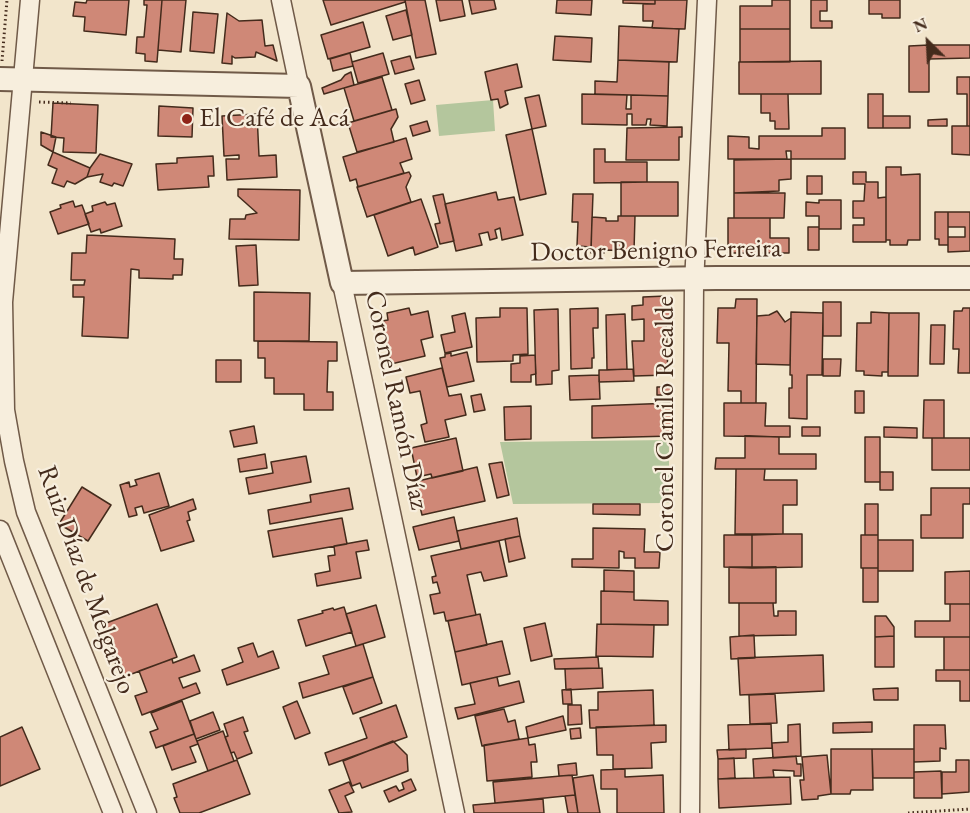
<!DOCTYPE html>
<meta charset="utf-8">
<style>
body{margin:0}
#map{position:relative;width:970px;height:813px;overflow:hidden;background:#f2e5cb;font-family:"EB Garamond",serif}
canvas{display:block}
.north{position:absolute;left:898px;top:12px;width:60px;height:60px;-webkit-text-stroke:4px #f7eedd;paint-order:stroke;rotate:336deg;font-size:16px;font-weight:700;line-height:24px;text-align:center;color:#442b1c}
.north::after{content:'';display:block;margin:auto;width:21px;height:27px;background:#442b1c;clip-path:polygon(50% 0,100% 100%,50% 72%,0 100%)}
</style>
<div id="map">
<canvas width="970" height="813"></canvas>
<div class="north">N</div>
</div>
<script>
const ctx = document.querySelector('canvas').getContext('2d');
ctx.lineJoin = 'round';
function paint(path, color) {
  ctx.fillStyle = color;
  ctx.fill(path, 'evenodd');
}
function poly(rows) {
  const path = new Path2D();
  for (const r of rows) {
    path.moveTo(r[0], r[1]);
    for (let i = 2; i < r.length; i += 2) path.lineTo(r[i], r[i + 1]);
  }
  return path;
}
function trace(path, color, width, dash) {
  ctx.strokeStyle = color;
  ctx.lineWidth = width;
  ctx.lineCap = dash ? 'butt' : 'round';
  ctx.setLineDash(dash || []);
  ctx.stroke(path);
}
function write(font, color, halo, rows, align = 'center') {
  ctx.font = font + ' "EB Garamond",serif';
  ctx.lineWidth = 4.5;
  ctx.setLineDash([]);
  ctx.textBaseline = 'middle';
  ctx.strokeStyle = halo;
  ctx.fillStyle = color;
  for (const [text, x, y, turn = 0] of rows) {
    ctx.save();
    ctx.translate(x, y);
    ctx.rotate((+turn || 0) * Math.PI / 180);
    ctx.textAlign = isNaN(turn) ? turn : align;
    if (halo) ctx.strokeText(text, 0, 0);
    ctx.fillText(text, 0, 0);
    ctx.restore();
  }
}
paint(poly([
 [493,100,495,131,439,136,436,105],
 [669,440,669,503,513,504,500,442]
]), '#b4c69d');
const building = poly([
 [87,0,129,0,126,35,84,31,85,17,73,16,75,2,86,3,87,0],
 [144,0,162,0,157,62,145,61,145,54,136,53,137,37,144,37,147,5,144,5,144,0],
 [162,0,186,0,181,52,158,50,162,0],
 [323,0,405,0,405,2,331,25,323,0],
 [405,0,425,0,436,54,416,58,405,0],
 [436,0,462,0,465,16,440,21,436,0],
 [469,0,494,0,496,9,472,14,469,0],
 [557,0,592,0,591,15,556,13,557,0],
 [623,0,655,0,655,4,623,3,623,0],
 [655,0,687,0,685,29,652,28,653,21,643,21,643,4,655,4,655,0],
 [772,0,790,0,790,29,740,29,740,6,772,6,772,0],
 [811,0,827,0,827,11,820,11,820,21,832,21,832,28,811,28,811,0],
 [869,0,900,0,900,18,882,18,882,14,869,14,869,0],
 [406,10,412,35,393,40,386,16,406,10],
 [193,12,218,14,214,53,190,51,193,12],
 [227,13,239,21,262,20,265,46,273,45,277,61,256,52,255,57,235,58,232,56,232,64,222,63,227,13],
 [363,22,370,47,328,59,321,35,363,22],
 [619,26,679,29,677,62,618,60,619,26],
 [740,29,790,29,790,62,740,62,740,29],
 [555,36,592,38,591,62,553,60,555,36],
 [929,45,929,92,909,92,909,46,929,45],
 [929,45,970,45,970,58,929,59,929,45],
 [350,53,353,66,333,71,330,59,350,53],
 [383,53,389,74,358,83,352,62,383,53],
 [410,56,414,69,395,74,391,61,410,56],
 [618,60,669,62,668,96,595,94,595,81,617,82,618,60],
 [821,61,821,94,739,94,739,62,821,61],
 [517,64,522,87,505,91,508,104,500,108,498,99,491,100,485,72,517,64],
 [351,72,354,85,324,94,322,88,341,80,345,75,351,72],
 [382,77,392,110,354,121,344,88,382,77],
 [957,77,970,77,970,126,967,126,967,94,957,94,957,77],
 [419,80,425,100,411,104,405,84,419,80],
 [582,94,627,95,626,109,631,109,631,95,668,96,667,126,650,125,651,119,647,119,646,125,632,125,632,114,627,114,627,125,582,124,582,94],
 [761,94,788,94,789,129,775,129,775,121,770,121,770,113,761,113,761,94],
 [868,94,883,94,883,128,868,128,868,94],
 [539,95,546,126,532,129,525,98,539,95],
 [53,103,98,105,96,153,63,152,64,138,51,137,53,103],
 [159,106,193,108,192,137,158,136,159,106],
 [396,109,398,117,391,129,394,142,357,152,348,123,396,109],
 [257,114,259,156,276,155,277,177,227,180,226,159,239,159,239,155,224,156,222,116,257,114],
 [883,116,910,116,910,128,883,128,883,116],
 [947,119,947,126,928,126,928,120,947,119],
 [427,121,430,131,413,136,410,126,427,121],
 [952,126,970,126,970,155,952,154,952,126],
 [682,127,682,137,679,137,679,160,626,160,627,128,682,127],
 [822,128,845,128,845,159,791,159,791,151,786,151,787,159,728,159,728,136,749,137,749,148,759,149,759,136,822,136,822,128],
 [532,129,546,194,520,200,506,135,532,129],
 [41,132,56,137,53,152,41,145,41,132],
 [406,138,412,159,400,163,404,173,358,187,356,179,350,181,343,157,406,138],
 [594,149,605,149,605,162,647,162,647,182,594,183,594,149],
 [53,152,90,168,87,177,75,184,67,181,64,187,52,183,57,169,48,165,53,152],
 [100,154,132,164,123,186,114,183,112,186,100,182,103,174,87,177,90,168,100,154],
 [213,156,214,176,208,176,209,187,158,190,156,164,177,163,177,158,213,156],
 [791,159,791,179,779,180,779,191,734,193,734,160,791,159],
 [886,167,901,167,901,175,920,174,920,240,908,240,907,245,890,245,890,240,886,240,886,167],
 [409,172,411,176,406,187,411,202,367,217,357,187,409,172],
 [853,172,866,172,866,182,878,182,878,198,886,197,886,242,853,242,853,225,864,225,864,218,853,218,853,201,864,201,865,184,853,184,853,172],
 [807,176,822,176,822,194,807,194,807,176],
 [621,182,678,182,678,216,621,216,621,182],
 [238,189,300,190,299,240,229,239,230,219,245,219,246,215,257,213,238,196,238,189],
 [496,192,498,200,514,197,523,235,502,240,500,228,495,230,497,238,490,240,488,232,479,234,482,245,456,251,445,204,496,192],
 [734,193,785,193,784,218,734,218,734,193],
 [443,194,454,241,440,244,435,224,440,223,433,196,443,194],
 [573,194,593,194,591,247,577,246,578,222,572,222,573,194],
 [421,199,438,247,415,255,413,247,388,256,374,215,421,199],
 [819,200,841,200,841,229,819,229,819,216,806,216,806,202,819,203,819,200],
 [73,201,75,207,82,205,89,224,58,234,50,212,61,208,60,205,73,201],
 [105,202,107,205,115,203,122,226,101,233,100,229,91,232,85,214,93,211,92,206,105,202],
 [935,212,948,212,948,245,939,245,939,239,935,239,935,212],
 [948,212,970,212,970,251,948,252,948,237,965,237,965,227,948,227,948,212],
 [618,216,635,216,634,251,604,250,604,253,591,253,592,217,606,218,606,221,618,221,618,216],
 [728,218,770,218,770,238,789,238,789,253,728,253,728,218],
 [808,227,819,227,819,250,808,250,808,227],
 [87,235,175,239,174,259,183,259,182,275,173,275,173,279,139,278,139,270,131,269,128,338,82,336,84,297,73,297,73,285,84,285,85,280,71,280,72,253,86,253,87,235],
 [256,245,258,285,239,286,236,246,256,245],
 [254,292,310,293,309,341,254,341,254,292],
 [666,296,666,308,672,308,673,320,666,320,668,375,634,376,632,341,644,341,644,319,632,320,632,306,643,305,643,297,666,296],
 [736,299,757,299,756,403,741,403,741,391,728,391,729,343,717,343,718,308,735,308,736,299],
 [823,302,841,302,841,336,823,336,823,302],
 [409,308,411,315,428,311,433,337,421,340,425,356,391,364,382,321,388,320,387,313,409,308],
 [500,308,527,308,528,354,513,355,513,361,477,362,476,318,500,317,500,308],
 [598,308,598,328,593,328,594,358,592,358,592,368,571,369,570,309,598,308],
 [963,308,970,308,970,373,958,373,959,349,953,349,954,311,962,311,963,308],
 [558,309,559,370,552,371,552,384,536,385,534,310,558,309],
 [777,311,785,322,791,318,790,365,756,364,757,316,769,315,777,311],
 [791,312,823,313,822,375,807,375,807,419,789,418,789,388,792,388,792,375,790,375,791,312],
 [871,312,889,313,888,372,882,372,882,376,864,375,864,371,856,371,857,323,871,323,871,312],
 [465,313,472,347,445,353,441,335,455,332,452,316,465,313],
 [889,313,919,313,918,376,888,376,889,313],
 [625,314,627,369,607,370,606,315,625,314],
 [931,325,945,325,944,364,930,364,931,325],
 [258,341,337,342,337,361,328,361,327,392,333,392,333,410,304,410,304,394,274,394,274,378,265,378,265,358,258,358,258,341],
 [467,352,474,381,447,387,440,358,445,357,445,354,451,353,451,356,467,352],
 [535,355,536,374,531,375,531,382,511,382,511,364,520,363,520,356,535,355],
 [823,359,841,359,840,376,823,376,823,359],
 [216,360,241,360,241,382,216,382,216,360],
 [442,368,449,396,461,394,466,415,445,420,449,437,425,442,421,425,427,423,420,391,410,393,406,377,442,368],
 [633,369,634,381,599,382,599,370,633,369],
 [599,375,600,399,570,400,569,376,599,375],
 [657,387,671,387,671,395,657,395,657,387],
 [855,391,864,391,864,413,855,413,855,391],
 [481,394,485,410,474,412,471,396,481,394],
 [924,400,944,400,944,438,923,438,924,400],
 [673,403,673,436,592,438,592,406,673,403],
 [724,403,766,403,765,426,790,426,790,437,724,436,724,403],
 [531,406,531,439,505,440,504,407,531,406],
 [254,426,257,443,234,447,230,431,254,426],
 [802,427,820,427,820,436,802,436,802,427],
 [884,427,917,428,917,438,884,437,884,427],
 [745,436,779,437,779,454,816,454,816,469,715,469,716,458,745,458,745,436],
 [865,437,880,437,880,482,865,482,865,437],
 [456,438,463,471,432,478,431,474,417,477,411,448,456,438],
 [932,438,970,438,970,470,932,470,932,438],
 [265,454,267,468,240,472,238,459,265,454],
 [306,456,311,482,249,494,246,478,273,473,271,462,306,456],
 [502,462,509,495,497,498,489,464,502,462],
 [477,467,485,501,422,515,414,482,477,467],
 [736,469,765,469,764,480,797,480,797,505,783,505,783,534,735,534,736,469],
 [880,472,893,472,893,490,880,490,880,472],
 [159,473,169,506,144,513,142,506,135,508,137,515,129,517,120,485,129,482,130,487,137,485,135,480,159,473],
 [82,487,111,505,88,541,59,524,82,487],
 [349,488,353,509,270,524,268,510,311,502,310,495,349,488],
 [931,488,970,488,970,504,963,504,963,538,921,538,921,515,931,515,931,488],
 [193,499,196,509,188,512,190,520,187,521,194,541,161,551,149,515,193,499],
 [593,504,640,504,640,515,593,514,593,504],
 [865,504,878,504,878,535,865,535,865,504],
 [454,517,459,541,419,550,413,527,454,517],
 [342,518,347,544,273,557,268,531,342,518],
 [517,518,520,536,461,549,457,531,517,518],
 [593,528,645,529,644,552,660,552,659,568,635,568,635,558,624,558,624,552,619,551,619,568,572,567,572,559,593,559,593,528],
 [783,534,802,534,802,567,752,568,752,535,783,534],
 [724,535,752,535,752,568,724,567,724,535],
 [861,535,878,535,878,568,861,568,861,535],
 [520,536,525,558,509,562,505,539,520,536],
 [367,540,369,550,356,552,361,578,317,586,315,574,330,571,328,556,335,555,334,546,367,540],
 [878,540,913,540,913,571,878,571,878,540],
 [499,541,507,576,484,581,481,572,467,575,476,615,446,621,444,612,434,614,430,595,440,593,437,582,433,583,432,577,436,576,431,556,499,541],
 [729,567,776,567,776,603,729,603,729,567],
 [863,568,878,568,878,602,863,602,863,568],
 [604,570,634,571,634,592,604,591,604,570],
 [970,571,970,604,945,604,945,572,970,571],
 [601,591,634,592,634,600,668,601,668,625,601,624,601,591],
 [739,603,773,603,774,616,778,616,778,611,796,611,796,635,739,636,739,603],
 [157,604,177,657,121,678,101,625,157,604],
 [950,604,970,604,970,637,915,637,915,621,950,621,950,604],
 [376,605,385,637,356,646,346,614,376,605],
 [344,607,352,632,306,646,298,620,323,613,322,611,333,608,334,610,344,607],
 [480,614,487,645,455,652,448,621,480,614],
 [875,616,886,616,894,627,894,636,875,637,875,616],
 [545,623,552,656,531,661,524,628,545,623],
 [597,624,654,625,653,657,596,656,597,624],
 [754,635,755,658,731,659,730,637,754,635],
 [894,636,894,667,875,667,875,637,894,636],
 [944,637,970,637,970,670,944,670,944,637],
 [502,641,510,674,462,685,455,652,502,641],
 [253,643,258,657,273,651,279,668,227,685,222,670,243,662,238,648,253,643],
 [363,644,373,677,303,698,299,683,329,674,323,656,363,644],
 [194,655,200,671,179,678,183,688,196,683,200,693,142,715,135,696,147,692,139,671,172,659,173,663,194,655],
 [823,655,824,691,740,695,738,658,823,655],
 [598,657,599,668,555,669,554,659,598,657],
 [602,668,603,688,566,690,565,669,602,668],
 [936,670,970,670,970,701,960,701,960,681,936,681,936,670],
 [373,677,382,703,353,714,343,687,373,677],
 [497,677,499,686,519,681,524,702,458,719,455,708,475,704,470,683,497,677],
 [898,688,898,700,874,700,873,689,898,688],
 [571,689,572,704,563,704,562,690,571,689],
 [653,690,654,725,590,728,589,710,598,710,598,692,653,690],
 [775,694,777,723,750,724,749,695,775,694],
 [182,701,194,734,156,748,150,732,158,729,151,713,182,701],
 [297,701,310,733,295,739,283,707,297,701],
 [396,705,407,737,329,765,325,753,367,738,360,718,396,705],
 [568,705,581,705,582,724,568,725,568,705],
 [504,709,508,722,515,720,519,739,482,746,475,716,504,709],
 [213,712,220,730,196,739,190,721,213,712],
 [563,716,566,730,528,738,526,727,563,716],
 [243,717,248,731,244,732,252,753,237,759,234,752,231,753,225,737,228,736,224,724,243,717],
 [872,722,872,732,833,733,833,723,872,722],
 [771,724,772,748,729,750,728,725,771,724],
 [800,724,801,756,773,758,772,743,788,742,788,725,800,724],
 [666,725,666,742,651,743,652,768,613,769,613,755,597,755,596,727,666,725],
 [914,725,945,725,946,749,940,748,940,761,914,762,914,725],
 [22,727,40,769,0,786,0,737,22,727],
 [580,728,581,738,571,739,570,729,580,728],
 [223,731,234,761,208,771,197,741,223,731],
 [194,734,198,744,190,747,196,762,172,770,163,746,194,734],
 [528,738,529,745,535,744,537,762,531,762,532,777,487,781,484,745,528,738],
 [393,741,407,755,408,771,362,788,360,783,352,786,343,761,393,741],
 [746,749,746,758,718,759,717,750,746,749],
 [831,749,872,749,873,790,851,790,850,794,831,794,831,749],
 [872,749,914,749,914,778,873,778,872,749],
 [827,755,831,794,818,796,818,799,802,800,800,780,804,780,802,757,827,755],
 [796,756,797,764,801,764,801,776,794,776,794,771,773,770,774,777,754,778,753,759,796,756],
 [734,758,735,778,718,779,718,759,734,758],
 [237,760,250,794,199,813,180,813,174,798,177,797,173,784,237,760],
 [956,760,969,760,969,792,942,794,942,772,956,772,956,760],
 [576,763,577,775,559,776,558,765,576,763],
 [625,769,625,777,663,775,664,813,617,813,617,789,601,789,601,770,625,769],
 [941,771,942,798,914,798,914,772,941,771],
 [572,775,575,795,495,803,493,782,572,775],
 [593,775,600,813,578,813,573,778,593,775],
 [790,777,791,804,719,808,718,779,790,777],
 [411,779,416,790,389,802,384,791,396,786,399,791,404,789,402,783,411,779],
 [349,782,354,792,345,796,352,812,339,813,329,790,349,782],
 [575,795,578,813,568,813,565,796,575,795],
 [543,799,544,813,474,813,473,805,543,799]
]);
paint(building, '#cf8877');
trace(building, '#442b1c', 1.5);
const minor = poly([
 [30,0,3,302,5,410,14,461,26,512,147,813],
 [281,0,299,86],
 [342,283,455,813],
 [0,530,113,813],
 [690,813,694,285,707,0]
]);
const tertiary = poly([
 [0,79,299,86,342,283,716,278,970,278]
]);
trace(minor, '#705a48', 21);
trace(tertiary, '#705a48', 26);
trace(poly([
 [2,61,7,0],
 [39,102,71,103],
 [908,813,970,809]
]), '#442b1c', 3, [1.5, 3]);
trace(minor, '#f7eedd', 18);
trace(tertiary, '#f7eedd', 22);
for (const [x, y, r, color] of [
 [187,119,6,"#8f2418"]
]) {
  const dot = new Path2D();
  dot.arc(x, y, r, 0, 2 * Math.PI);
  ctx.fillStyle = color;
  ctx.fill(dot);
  trace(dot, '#f7eedd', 2);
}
write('27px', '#442b1c', '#f7eedd', [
 ["El Café de Acá",199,119]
], 'left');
write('27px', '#442b1c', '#f7eedd', [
 ["Doctor Benigno Ferreira",656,251,-1],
 ["Coronel Ramón Díaz",396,400,78],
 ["Coronel Camilo Recalde",666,424,-90],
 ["Ruiz Díaz de Melgarejo",86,580,70]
]);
</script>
